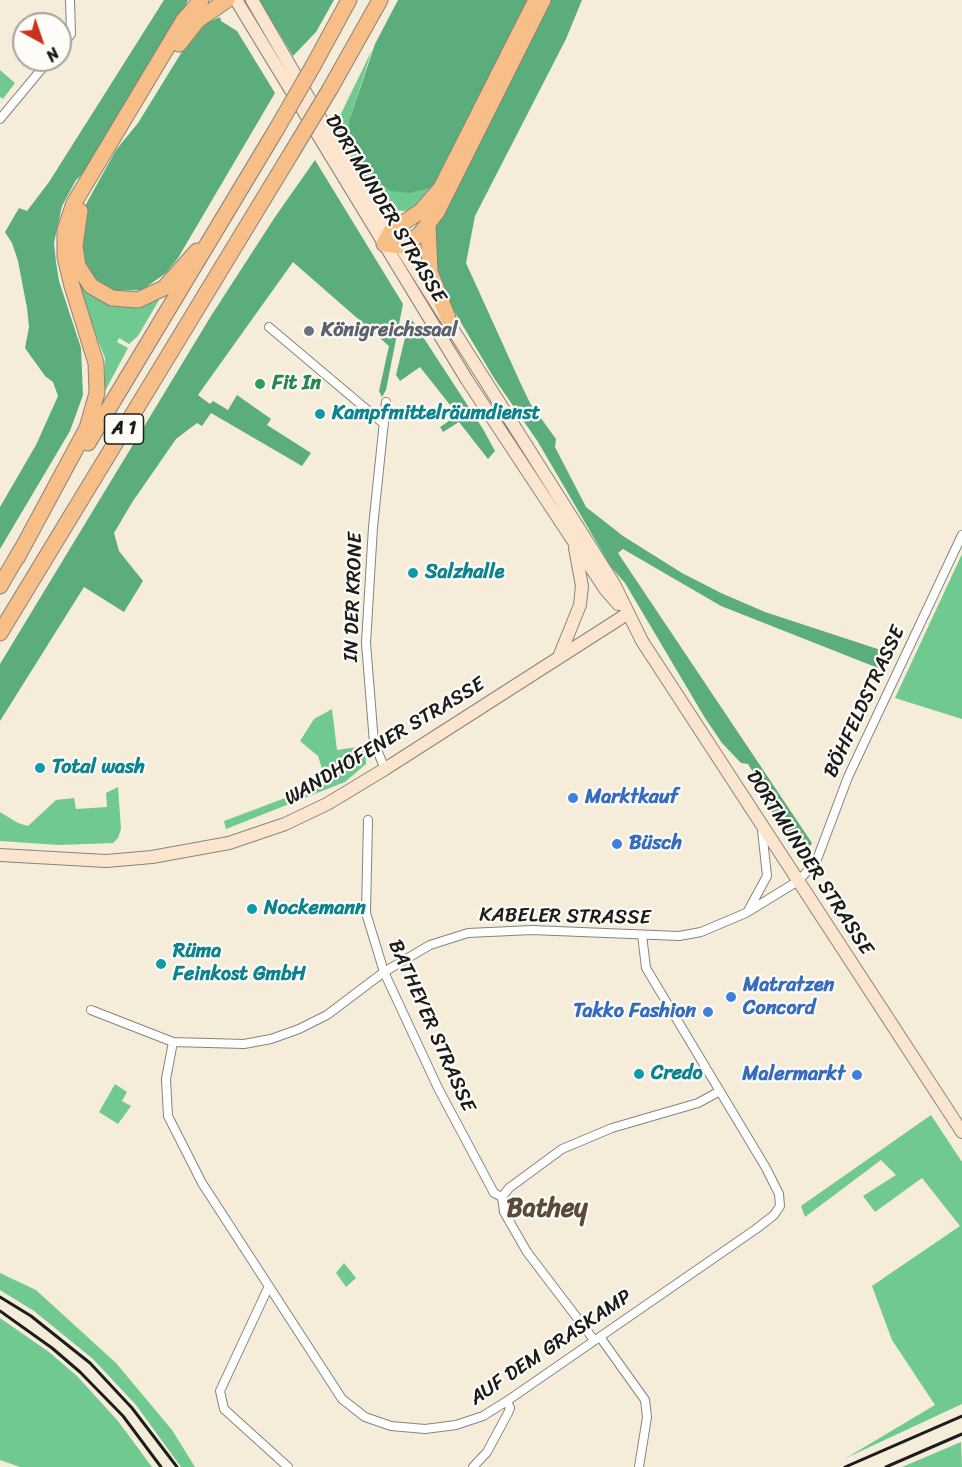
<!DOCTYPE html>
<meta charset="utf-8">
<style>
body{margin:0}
#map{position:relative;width:962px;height:1467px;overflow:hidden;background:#f5edda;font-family:Sriracha,sans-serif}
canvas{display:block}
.north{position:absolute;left:12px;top:12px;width:60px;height:60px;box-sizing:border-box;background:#fdfcf7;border:2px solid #a3a29f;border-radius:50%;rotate:140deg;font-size:16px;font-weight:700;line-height:24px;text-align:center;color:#1c1c1c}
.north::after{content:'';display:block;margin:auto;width:21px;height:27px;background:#c8321e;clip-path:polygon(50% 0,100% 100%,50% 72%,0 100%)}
</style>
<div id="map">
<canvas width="962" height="1467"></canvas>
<div class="north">N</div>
</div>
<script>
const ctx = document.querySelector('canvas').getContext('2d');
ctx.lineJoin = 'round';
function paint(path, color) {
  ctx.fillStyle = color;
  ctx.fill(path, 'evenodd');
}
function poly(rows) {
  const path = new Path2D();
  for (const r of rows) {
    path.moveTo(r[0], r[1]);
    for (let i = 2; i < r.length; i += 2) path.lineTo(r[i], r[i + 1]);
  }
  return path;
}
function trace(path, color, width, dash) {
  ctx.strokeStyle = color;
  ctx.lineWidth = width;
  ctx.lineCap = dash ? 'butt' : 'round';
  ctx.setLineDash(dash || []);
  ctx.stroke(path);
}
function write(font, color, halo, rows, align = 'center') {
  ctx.font = font + ' Sriracha,sans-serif';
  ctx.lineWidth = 4.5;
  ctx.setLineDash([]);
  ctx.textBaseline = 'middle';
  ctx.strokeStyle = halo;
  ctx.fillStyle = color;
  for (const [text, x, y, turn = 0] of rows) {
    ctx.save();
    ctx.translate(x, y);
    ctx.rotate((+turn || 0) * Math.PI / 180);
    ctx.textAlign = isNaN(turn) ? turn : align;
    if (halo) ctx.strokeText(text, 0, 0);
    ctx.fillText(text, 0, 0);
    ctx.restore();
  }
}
paint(poly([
 [372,50,350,118,433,187,417,206,405,211,389,210,376,200,333,130],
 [0,70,15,83,3,99,0,97],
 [78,280,159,300,138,336,129,344,119,338,117,342,128,348,104,393,105,358,75,283],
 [962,554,962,719,895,698],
 [332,709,337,750,365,746,366,764,345,782,226,829,224,821,312,788,320,782,323,772,318,756,300,741,314,719],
 [118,787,121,829,118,838,113,843,59,845,0,841,0,812,18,823,28,826,56,800,74,798,76,809,107,807,106,793],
 [115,1084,127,1092,122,1101,131,1106,118,1124,99,1112],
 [931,1115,962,1162,962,1404,846,1458,935,1405,892,1340,872,1286,960,1226,922,1178,875,1212,863,1196,896,1175,881,1160,805,1217,801,1206],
 [344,1263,356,1278,346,1287,336,1273],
 [0,1273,36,1290,116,1363,172,1430,195,1467,181,1467,136,1405,93,1359,34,1311,0,1290],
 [0,1318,49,1352,77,1376,118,1421,152,1467,20,1467,0,1460],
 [961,1442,962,1467,902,1467]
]), '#6fc991');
paint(poly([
 [164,0,188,0,179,20,88,169,76,180,62,206,54,243,56,262,59,281,81,348,83,395,70,431,0,549,0,507,36,445,58,396,53,382,45,376,25,348,29,327,27,308,18,261,12,243,5,232,19,208,27,211,49,182],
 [259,0,334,0,316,32,293,56],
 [398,0,532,0,433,187,410,193,391,191,381,184,357,155,347,136,350,118,375,44],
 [546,0,582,0,566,39,475,216,466,263,520,382,530,403,556,439,555,447,586,507,623,536,682,573,721,593,765,612,893,654,878,668,721,606,623,549,618,553,812,843,807,850,798,852,775,821,766,793,748,764,741,763,722,743,705,718,625,583,611,567,538,442,494,378,451,306,435,272,436,227],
 [220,17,221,21,237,31,275,93,178,258,166,273,142,290,113,291,100,285,83,268,81,218,85,206,116,150,138,123,191,37,202,25],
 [315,160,403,304,386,390,382,397,379,391,389,346,293,262,198,395,210,404,213,401,228,410,237,395,271,419,267,425,311,453,302,466,211,413,202,426,197,423,176,439,133,501,114,533,119,551,143,581,124,612,84,587,0,721,0,664,211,316,275,217],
 [410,317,483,429,495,451,488,459,459,422,443,432,440,427,458,415,420,367,400,381,396,375]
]), '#5bad7b');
const minor = poly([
 [60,49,71,34,70,0],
 [0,119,49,60],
 [269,327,384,424],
 [385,769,374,743,366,643,373,527,386,402],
 [368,820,366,913,384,972,438,1088,494,1193,502,1197,504,1212,527,1252,594,1340],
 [748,911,767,876,762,830],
 [91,1010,173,1042,244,1044,271,1039,299,1029,327,1015,384,972,430,945,468,933,532,930,679,936,701,932,746,913,798,881,816,862,848,777,962,535],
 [173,1042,166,1079,168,1116,202,1183,342,1399,365,1417,391,1426,425,1429,456,1425,483,1416,507,1401,756,1229,774,1215,780,1206,779,1194,766,1168,646,968,642,935],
 [502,1197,509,1188,562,1149,612,1128,698,1103,720,1091],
 [268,1288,220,1391,224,1409,288,1467],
 [600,1337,645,1400,647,1417,639,1467],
 [473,1467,487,1452,508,1413,510,1408,507,1401]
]);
const secondary = poly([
 [236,0,467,380,605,589,618,604],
 [252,0,333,140,614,584,642,641,962,1132],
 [559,657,580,605,582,586,575,548],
 [0,855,106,861,152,857,229,843,285,824,327,804,385,769,627,614]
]);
const motorway = poly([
 [536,0,441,188,421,211,391,231,384,244,400,246,409,242,420,234,437,212,543,0],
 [179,44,198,20,227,0],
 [313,66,349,0],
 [330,89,380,0],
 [80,211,75,246,78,266,91,286,112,298,138,300,164,288,197,251],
 [428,225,430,272,448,318],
 [88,443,276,130],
 [17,558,87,428,97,393,96,363,72,286,65,257,65,230,74,203,183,21,201,0],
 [0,586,21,550],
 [0,633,292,152]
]);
trace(minor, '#88847b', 10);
trace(secondary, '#88847b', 14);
trace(motorway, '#88847b', 17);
trace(minor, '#fff', 8);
trace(secondary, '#fce5cf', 12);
trace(motorway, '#f7be88', 15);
trace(poly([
 [0,1297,31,1316,90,1363,132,1408,177,1467],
 [0,1311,52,1348,80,1372,123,1416,161,1467],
 [845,1467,962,1416],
 [886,1467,962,1434]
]), '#1c1c1c', 3);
const motorwayBridge = poly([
 [276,130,313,66],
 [292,152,330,89]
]);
trace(motorwayBridge, '#88847b', 17, []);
trace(motorwayBridge, '#f7be88', 15);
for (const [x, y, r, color] of [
 [309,331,6,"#6b7280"],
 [260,384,6,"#2e9e5b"],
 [320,414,6,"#0f9aa8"],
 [413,573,6,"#0f9aa8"],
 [40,768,6,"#0f9aa8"],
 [573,798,6,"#3f7fe0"],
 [617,844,6,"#3f7fe0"],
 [252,909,6,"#0f9aa8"],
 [161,964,6,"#0f9aa8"],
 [731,997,6,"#3f7fe0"],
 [708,1012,6,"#3f7fe0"],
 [639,1074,6,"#0f9aa8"],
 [857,1075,6,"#3f7fe0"]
]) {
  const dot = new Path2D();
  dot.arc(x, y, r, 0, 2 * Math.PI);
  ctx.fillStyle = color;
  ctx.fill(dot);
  trace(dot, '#fdfcf7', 2);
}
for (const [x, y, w] of [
 [124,429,39]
]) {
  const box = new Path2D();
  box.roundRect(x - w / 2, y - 15, w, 30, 4.5);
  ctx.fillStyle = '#fdfcf7';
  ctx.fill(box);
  trace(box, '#1c1c1c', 1.5);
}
write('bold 18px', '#1c1c1c', null, [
 ["A 1",124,429]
]);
write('20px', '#1c1c1c', '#fdfcf7', [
 ["DORTMUNDER STRASSE",385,209,59],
 ["IN DER KRONE",354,597,-88],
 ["BÖHFELDSTRASSE",865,702,-65],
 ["WANDHOFENER STRASSE",385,742,-31],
 ["DORTMUNDER STRASSE",809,863,57],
 ["KABELER STRASSE",565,917,1],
 ["BATHEYER STRASSE",431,1026,66],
 ["AUF DEM GRASKAMP",551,1348,-34]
]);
write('bold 20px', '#5b616d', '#fdfcf7', [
 ["Königreichssaal",321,331]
], 'left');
write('bold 20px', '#27864d', '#fdfcf7', [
 ["Fit In",272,384]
], 'left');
write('bold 20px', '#0d838f', '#fdfcf7', [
 ["Kampfmittelräumdienst",332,414],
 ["Salzhalle",425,573],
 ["Total wash",52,768],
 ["Nockemann",264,909],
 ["Rüma",173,952],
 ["Feinkost GmbH",173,975],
 ["Credo",651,1074]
], 'left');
write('bold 20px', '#366cbe', '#fdfcf7', [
 ["Marktkauf",585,798],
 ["Büsch",629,844],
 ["Matratzen",743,986],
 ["Concord",743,1009],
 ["Takko Fashion",696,1012,"right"],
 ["Malermarkt",845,1075,"right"]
], 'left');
write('bold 26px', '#5b4939', '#fdfcf7', [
 ["Bathey",547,1209]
]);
</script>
